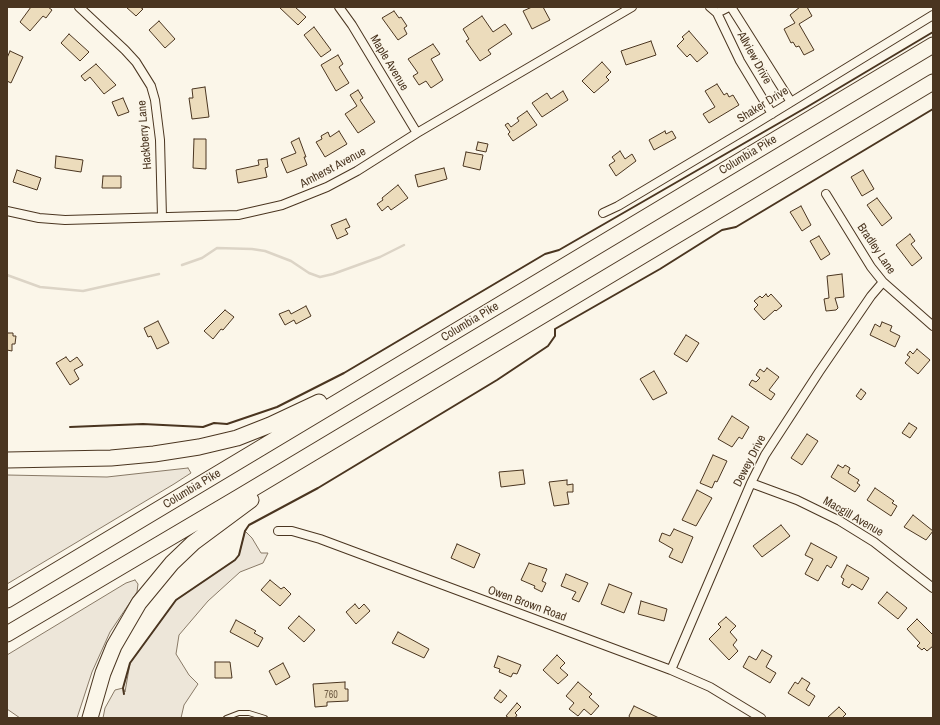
<!DOCTYPE html>
<style>
body{margin:0}
#map{position:relative;width:940px;height:725px;overflow:hidden;background:#fbf6e9;font-family:"Archivo Narrow",sans-serif}
canvas{display:block}
.frame{position:absolute;inset:0;border:8px solid #4a3520;pointer-events:none}
</style>
<div id="map">
<canvas width="940" height="725"></canvas>
<div class="frame"></div>
</div>
<script>
const ctx = document.querySelector('canvas').getContext('2d');
ctx.lineJoin = 'round';
function paint(path, color) {
  ctx.fillStyle = color;
  ctx.fill(path, 'evenodd');
}
function poly(rows) {
  const path = new Path2D();
  for (const r of rows) {
    path.moveTo(r[0], r[1]);
    for (let i = 2; i < r.length; i += 2) path.lineTo(r[i], r[i + 1]);
  }
  return path;
}
function trace(path, color, width, dash) {
  ctx.strokeStyle = color;
  ctx.lineWidth = width;
  ctx.lineCap = dash ? 'butt' : 'round';
  ctx.setLineDash(dash || []);
  ctx.stroke(path);
}
function write(font, color, halo, rows, align = 'center') {
  ctx.font = font + ' "Archivo Narrow",sans-serif';
  ctx.lineWidth = 3;
  ctx.setLineDash([]);
  ctx.textBaseline = 'middle';
  ctx.strokeStyle = halo;
  ctx.fillStyle = color;
  for (const [text, x, y, turn = 0] of rows) {
    ctx.save();
    ctx.translate(x, y);
    ctx.rotate((+turn || 0) * Math.PI / 180);
    ctx.textAlign = isNaN(turn) ? turn : align;
    if (halo) ctx.strokeText(text, 0, 0);
    ctx.fillText(text, 0, 0);
    ctx.restore();
  }
}
const green = poly([
 [188,468,191,473,174,484,7,584,7,475,107,477,188,468],
 [245,531,252,538,261,553,268,553,263,563,240,572,208,601,179,635,176,654,189,675,198,684,184,705,181,718,103,718,105,708,115,690,123,688,125,692,130,663,176,600,235,560,239,555,245,531],
 [135,580,138,584,137,592,110,632,92,672,77,718,20,718,7,709,7,655,126,583,135,580]
]);
paint(green, '#ede6d9');
trace(green, '#887966', 1);
trace(poly([
 [182,265,202,258,217,248,252,249,265,251,291,261,309,273,320,277,333,274,380,257,404,245],
 [7,275,40,287,83,291,159,274]
]), '#dcd4c6', 2.5);
const building = poly([
 [31,7,48,7,52,10,46,18,43,16,30,31,20,22,31,7],
 [126,7,140,7,143,9,136,16,126,7],
 [279,7,295,7,306,17,298,25,279,7],
 [532,7,543,7,550,20,532,29,523,11,532,7],
 [800,7,807,7,812,16,799,24,814,50,804,55,799,46,796,47,793,42,791,43,784,29,795,23,790,15,800,7],
 [394,11,399,18,401,17,407,26,404,28,407,34,398,40,382,18,394,11],
 [482,16,493,32,505,24,512,34,488,50,491,54,480,61,466,41,469,39,463,29,482,16],
 [159,21,175,39,165,48,149,30,159,21],
 [314,27,331,50,321,57,304,35,314,27],
 [689,31,708,53,697,62,690,54,687,57,677,46,684,39,682,37,689,31],
 [69,34,89,52,80,61,61,43,69,34],
 [651,41,656,55,626,65,621,51,651,41],
 [433,44,440,54,431,59,443,80,431,88,426,81,419,85,413,76,418,73,408,59,433,44],
 [10,51,23,57,11,83,7,81,7,58,10,51],
 [338,55,343,64,339,67,349,83,336,91,321,65,338,55],
 [602,62,611,72,606,77,609,80,594,93,582,81,602,62],
 [96,64,116,85,104,94,90,77,85,81,81,76,96,64],
 [717,84,724,95,727,93,729,97,733,95,739,105,709,123,703,114,715,107,705,91,717,84],
 [205,87,209,117,192,119,189,98,193,98,192,89,205,87],
 [358,90,363,98,360,100,375,122,358,133,345,114,357,106,350,95,358,90],
 [563,91,568,100,542,117,532,103,547,93,551,99,563,91],
 [123,98,129,112,118,116,112,102,123,98],
 [527,111,537,125,513,141,508,134,510,132,505,125,508,123,511,127,519,121,517,118,527,111],
 [339,131,347,144,325,157,316,142,322,139,321,136,328,132,330,137,339,131],
 [665,131,666,134,672,131,676,138,654,150,649,140,665,131],
 [299,138,306,157,304,157,307,165,287,173,281,159,296,153,291,142,299,138],
 [194,139,206,139,206,169,193,168,194,139],
 [478,142,488,144,486,152,476,150,478,142],
 [620,151,625,159,632,154,636,161,616,176,609,165,615,161,612,157,620,151],
 [466,152,483,155,480,170,463,166,466,152],
 [56,156,83,160,81,172,55,168,56,156],
 [267,159,268,167,265,168,267,177,238,183,236,170,259,165,258,160,267,159],
 [444,168,447,179,418,187,415,175,444,168],
 [17,170,41,178,37,190,13,182,17,170],
 [863,170,874,189,862,196,851,177,863,170],
 [103,176,121,176,121,188,102,188,103,176],
 [398,185,408,198,391,210,388,206,382,211,377,204,383,200,382,198,398,185],
 [877,198,892,218,882,226,867,205,877,198],
 [801,206,811,225,802,231,790,212,801,206],
 [346,219,350,227,345,229,348,234,337,239,331,225,346,219],
 [910,234,915,241,911,244,922,258,912,266,896,245,910,234],
 [819,236,830,254,821,260,810,241,819,236],
 [842,274,844,297,835,298,838,308,836,310,826,311,824,299,829,298,827,276,842,274],
 [766,294,768,297,771,294,782,306,776,311,775,310,764,320,754,309,758,305,754,301,760,296,762,298,766,294],
 [306,306,311,316,296,324,294,320,285,325,279,314,289,310,291,314,306,306],
 [225,310,234,317,223,330,221,329,213,339,204,331,225,310],
 [158,321,169,343,157,349,151,336,148,337,144,328,158,321],
 [882,322,892,326,890,331,900,336,895,347,870,335,875,324,880,327,882,322],
 [7,333,13,333,13,336,16,336,15,344,12,344,12,351,7,350,7,333],
 [686,335,699,343,687,362,674,354,686,335],
 [917,349,930,360,918,374,905,363,910,357,907,355,910,351,913,354,917,349],
 [66,357,70,362,77,357,83,365,74,370,79,379,70,385,56,363,66,357],
 [767,368,779,377,769,390,775,394,771,400,749,385,752,380,756,382,760,378,756,375,760,369,764,372,767,368],
 [654,371,667,393,653,400,640,379,654,371],
 [861,389,866,393,861,400,856,396,861,389],
 [732,416,749,427,742,439,739,437,732,447,718,439,732,416],
 [909,423,917,428,910,438,902,433,909,423],
 [807,434,818,441,802,465,791,458,807,434],
 [713,455,727,461,717,482,715,481,712,488,700,483,713,455],
 [838,465,843,468,845,465,850,468,848,473,859,480,857,483,860,485,855,492,831,477,838,465],
 [523,470,525,484,501,487,499,472,523,470],
 [567,480,567,485,573,484,573,492,567,492,569,504,554,506,549,482,567,480],
 [875,488,894,501,892,503,897,506,891,516,867,500,875,488],
 [697,490,712,498,696,526,682,520,697,490],
 [913,515,933,531,926,540,904,527,913,515],
 [781,525,790,536,762,557,753,546,781,525],
 [674,529,693,537,682,563,669,557,673,549,659,541,662,533,670,536,674,529],
 [811,543,837,557,831,568,827,565,818,581,805,574,813,559,805,555,811,543],
 [457,544,480,554,474,568,451,558,457,544],
 [529,563,547,569,542,581,546,583,542,592,534,588,535,586,521,580,529,563],
 [847,565,869,578,862,590,852,584,849,588,842,584,844,579,841,577,847,565],
 [566,574,588,583,579,602,572,599,576,592,561,586,566,574],
 [270,580,281,589,284,587,291,594,280,606,261,590,270,580],
 [609,584,632,593,624,613,601,604,609,584],
 [887,592,907,608,898,619,878,603,887,592],
 [641,601,667,609,664,621,638,614,641,601],
 [355,604,359,609,364,604,370,611,356,624,346,612,355,604],
 [299,616,315,630,304,642,288,628,299,616],
 [726,617,736,626,730,632,737,640,733,645,738,651,729,660,709,639,721,627,718,624,726,617],
 [917,619,933,635,933,646,927,651,924,648,922,650,917,646,920,643,907,629,917,619],
 [236,620,256,631,254,633,263,638,258,647,230,632,236,620],
 [398,632,429,649,424,658,392,643,398,632],
 [762,650,772,656,766,667,776,673,770,683,743,667,749,656,756,660,762,650],
 [557,655,565,663,560,668,568,675,558,684,543,670,557,655],
 [498,656,521,665,517,674,513,673,511,677,499,672,500,669,494,667,498,656],
 [215,662,230,662,232,678,215,678,215,662],
 [283,663,290,677,276,685,269,671,283,663],
 [802,678,810,683,806,690,815,696,809,706,788,693,795,682,798,684,802,678],
 [345,682,345,689,348,689,348,701,327,702,327,706,315,707,313,684,345,682],
 [578,682,592,694,589,697,599,706,591,715,584,709,578,716,569,709,574,703,566,696,578,682],
 [500,690,507,696,501,703,494,698,500,690],
 [517,703,521,707,515,713,517,715,515,718,509,718,506,716,517,703],
 [634,706,659,718,630,718,629,716,634,706],
 [839,707,846,714,842,718,827,718,839,707]
]);
paint(building, '#ecdcbc');
trace(building, '#4a3520', 1);
const service = poly([
 [226,718,239,713,249,713,265,718]
]);
const minor = poly([
 [79,7,125,50,136,62,151,86,155,100,160,140,162,217],
 [339,7,352,25,417,133],
 [710,7,717,13,729,7],
 [731,7,791,102],
 [717,13,740,61,772,114],
 [826,194,871,267,883,282,933,326],
 [7,211,39,218,65,220,238,215,282,205,327,187,357,171,417,133,632,7],
 [603,213,618,206,747,129,933,15],
 [751,483,797,500,840,521,874,542,933,588],
 [278,531,292,531,320,539,671,670,710,687,761,718],
 [671,670,751,483,765,455,819,372,871,296,883,282]
]);
const motorway = poly([
 [7,460,111,458,154,454,199,447,237,438,270,425,319,402],
 [7,600,933,45],
 [7,634,239,497,933,82],
 [90,718,103,673,114,646,139,603,172,563,193,543,251,500]
]);
trace(service, '#4a3520', 6);
trace(minor, '#4a3520', 10);
trace(motorway, '#4a3520', 17);
trace(service, '#fbf6e9', 4);
trace(minor, '#fbf6e9', 8);
trace(motorway, '#fbf6e9', 15);
trace(poly([
 [70,427,143,424,203,427,214,423,227,424,277,407,344,373,545,254,559,250,807,107,933,32],
 [124,694,123,688,130,663,176,600,235,560,239,555,245,531,249,525,318,488,497,380,548,346,555,336,555,329,660,269,722,230,736,227,933,109]
]), '#4a3520', 2);
write('10px', '#725f47', null, [
 ["760",331,695]
]);
write('12px', '#4a3520', '#fbf6e9', [
 ["Allview Drive",754,58,61],
 ["Maple Avenue",389,63,59],
 ["Shaker Drive",763,105,-32],
 ["Hackberry Lane",145,135,-95],
 ["Columbia Pike",748,155,-31],
 ["Amherst Avenue",333,168,-28],
 ["Bradley Lane",876,249,56],
 ["Columbia Pike",470,322,-31],
 ["Dewey Drive",750,461,-63],
 ["Columbia Pike",192,489,-31],
 ["Macgill Avenue",853,517,30],
 ["Owen Brown Road",527,604,20]
]);
</script>
